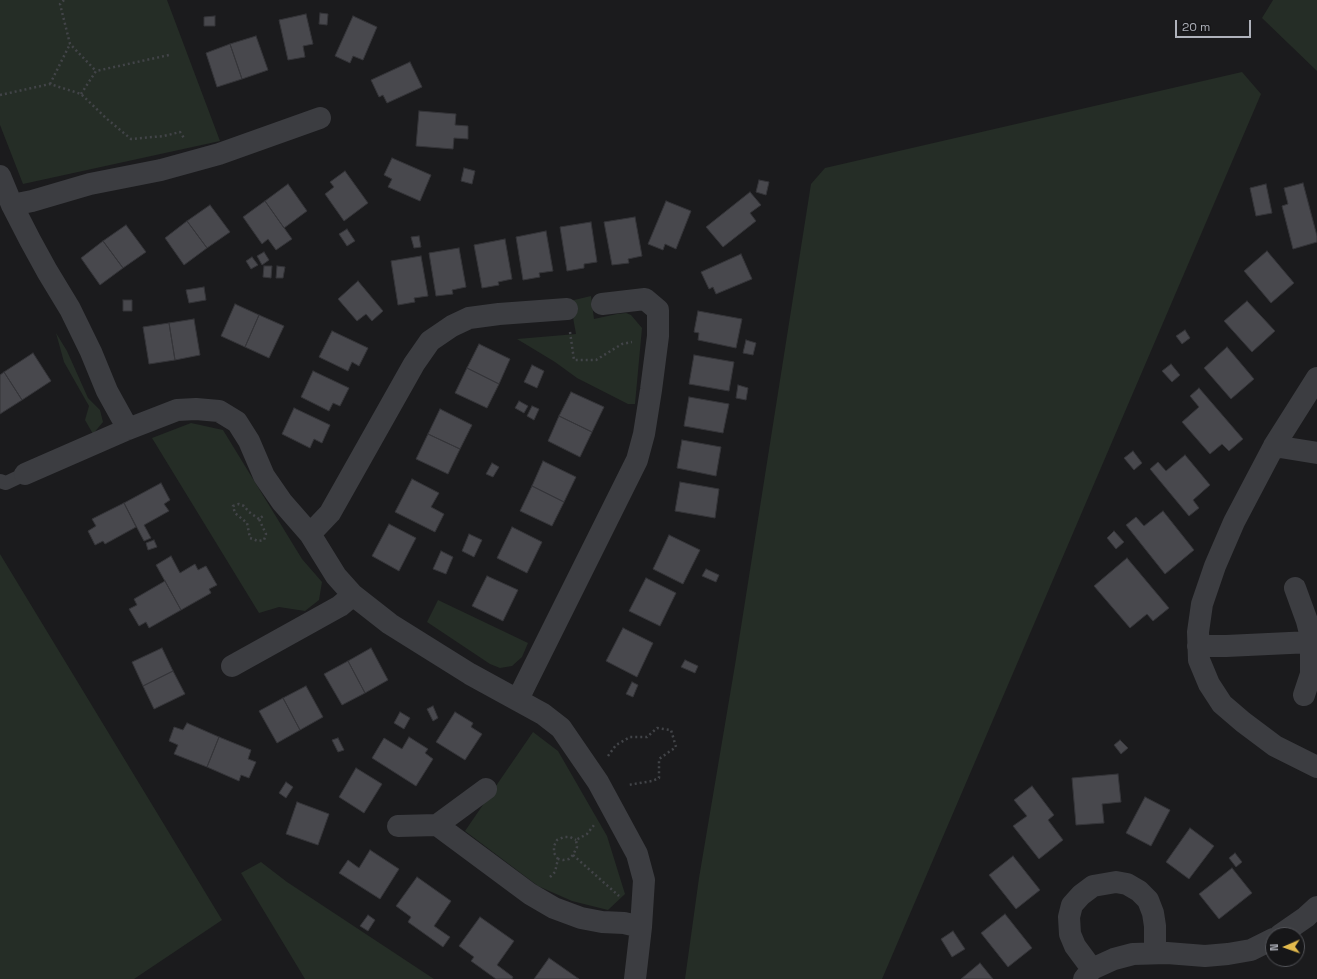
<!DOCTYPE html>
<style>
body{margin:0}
#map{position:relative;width:1317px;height:979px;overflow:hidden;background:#1b1b1d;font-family:"Space Grotesk",sans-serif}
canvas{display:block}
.north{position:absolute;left:1265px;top:927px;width:40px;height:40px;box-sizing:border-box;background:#161618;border:1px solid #535459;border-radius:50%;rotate:268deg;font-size:11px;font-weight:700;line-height:16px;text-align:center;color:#afb2bb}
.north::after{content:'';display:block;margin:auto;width:14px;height:18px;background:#e2ba4d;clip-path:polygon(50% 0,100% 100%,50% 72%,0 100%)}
.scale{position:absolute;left:1175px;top:20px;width:76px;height:18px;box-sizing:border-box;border:2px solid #afb2bb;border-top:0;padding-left:5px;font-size:12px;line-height:14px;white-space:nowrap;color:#afb2bb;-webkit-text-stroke:3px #161618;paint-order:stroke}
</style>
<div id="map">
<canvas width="1317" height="979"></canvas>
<div class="north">N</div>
<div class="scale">20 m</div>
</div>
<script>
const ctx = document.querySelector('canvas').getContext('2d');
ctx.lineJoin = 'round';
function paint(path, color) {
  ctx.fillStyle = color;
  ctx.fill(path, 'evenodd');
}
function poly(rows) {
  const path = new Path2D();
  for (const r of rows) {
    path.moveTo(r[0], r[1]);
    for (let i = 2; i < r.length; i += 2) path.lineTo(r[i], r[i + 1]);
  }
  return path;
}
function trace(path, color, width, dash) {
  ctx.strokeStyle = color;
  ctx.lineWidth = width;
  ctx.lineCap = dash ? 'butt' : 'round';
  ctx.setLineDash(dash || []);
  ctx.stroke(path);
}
paint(poly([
 [0,0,167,0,220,141,23,184,0,125],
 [1273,0,1317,0,1317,71,1262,18],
 [1242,72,1261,94,882,979,685,979,699,878,735,665,811,184,825,168],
 [591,296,594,319,617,314,626,313,631,315,642,328,635,404,628,404,577,378,555,362,517,339,576,334,570,301],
 [56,333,67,351,88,398,100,410,103,422,93,434,85,420,89,406,64,362],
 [191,423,223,430,302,559,322,582,319,600,305,611,279,607,259,613,152,438],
 [0,554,222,920,134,979,0,979],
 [438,600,528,643,522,657,512,666,500,668,490,664,427,622],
 [533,732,558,751,607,836,625,894,608,910,572,901,538,886,465,831],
 [261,862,287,882,434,979,305,979,241,873]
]), '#252d26');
const building = poly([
 [320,13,328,14,327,25,319,24,320,13],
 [306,14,313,44,303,46,305,57,288,60,279,20,306,14],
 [215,16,215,26,204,26,204,17,215,16],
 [353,16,377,27,363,60,353,56,350,63,335,56,353,16],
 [256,36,268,70,242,79,230,44,256,36],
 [230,44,242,79,217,87,206,53,230,44],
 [410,62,422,87,387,103,383,95,379,97,371,80,410,62],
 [419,111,456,114,455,125,468,126,468,139,454,138,453,149,416,146,419,111],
 [392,158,431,175,420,201,388,187,392,179,384,175,392,158],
 [464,168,475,171,472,184,461,181,464,168],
 [345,171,368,203,344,221,325,194,334,187,330,182,345,171],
 [759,180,769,182,766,195,756,192,759,180],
 [1303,183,1317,236,1317,242,1293,249,1282,206,1288,204,1284,188,1303,183],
 [288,184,307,211,284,228,265,201,288,184],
 [1266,184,1272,213,1256,216,1250,188,1266,184],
 [750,192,761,205,750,213,756,221,723,247,706,227,750,192],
 [265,201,292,239,276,250,268,239,262,244,243,217,265,201],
 [666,201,691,211,676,249,665,244,663,250,648,244,666,201],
 [210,205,230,232,207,248,187,221,210,205],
 [635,217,642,256,628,259,629,263,612,265,604,222,635,217],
 [187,221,207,248,184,265,165,238,187,221],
 [591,222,597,262,584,264,584,268,567,271,560,227,591,222],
 [126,225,146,252,123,268,103,241,126,225],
 [347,229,355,241,347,246,339,234,347,229],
 [546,231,553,271,539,273,540,277,523,280,516,237,546,231],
 [419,236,421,247,414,248,411,237,419,236],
 [505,239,512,279,498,282,499,285,482,288,474,245,505,239],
 [103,241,123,268,100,285,81,258,103,241],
 [459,248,466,287,452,290,453,294,436,296,429,253,459,248],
 [1267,251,1294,283,1271,303,1244,271,1267,251],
 [264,252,269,260,262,265,257,256,264,252],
 [741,254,752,279,716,294,713,287,709,289,701,272,741,254],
 [421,256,428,296,414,298,415,302,398,305,391,261,421,256],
 [252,257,258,265,251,269,246,261,252,257],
 [264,266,272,266,271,278,263,277,264,266],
 [277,266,285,267,283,278,276,278,277,266],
 [358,281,383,311,372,321,366,314,357,321,338,299,358,281],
 [204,287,206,300,189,303,186,290,204,287],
 [123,300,132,300,132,311,123,311,123,300],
 [1247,301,1275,331,1252,352,1224,321,1247,301],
 [235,304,259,315,245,347,221,336,235,304],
 [698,311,742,319,736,348,698,340,699,333,694,332,698,311],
 [259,315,284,326,269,358,245,347,259,315],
 [194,319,200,355,175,360,169,323,194,319],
 [169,323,175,360,149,364,143,327,169,323],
 [1185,330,1190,338,1182,344,1176,336,1185,330],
 [332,331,368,348,359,366,352,362,348,371,319,357,332,331],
 [746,340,756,343,753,355,743,353,746,340],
 [479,344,510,359,499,384,467,368,479,344],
 [1227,347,1254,379,1231,399,1204,368,1227,347],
 [33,353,51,381,22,400,4,372,33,353],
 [694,355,734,362,729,391,689,384,694,355],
 [1171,364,1180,375,1172,382,1162,371,1171,364],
 [532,365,544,371,537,388,524,382,532,365],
 [467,368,499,384,487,408,455,393,467,368],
 [313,371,349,388,340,406,333,403,329,411,301,397,313,371],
 [4,372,22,400,0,414,0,375,4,372],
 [738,385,748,388,746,400,736,398,738,385],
 [1199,388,1243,439,1229,451,1222,444,1210,454,1182,422,1199,407,1190,396,1199,388],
 [571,392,604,407,592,432,559,416,571,392],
 [689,397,729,404,723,433,684,426,689,397],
 [519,401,528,406,524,413,515,408,519,401],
 [532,406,539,409,534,420,527,416,532,406],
 [294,408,330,425,322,443,314,439,310,448,282,434,294,408],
 [440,409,472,425,460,449,428,434,440,409],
 [559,416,592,432,580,457,548,441,559,416],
 [428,434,460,449,448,474,416,459,428,434],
 [682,440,721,447,716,476,677,468,682,440],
 [1133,451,1142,463,1134,470,1124,458,1133,451],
 [1185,455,1210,485,1193,500,1199,508,1189,516,1150,469,1158,462,1166,471,1185,455],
 [543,461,576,477,564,502,532,486,543,461],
 [492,463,499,467,493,477,486,474,492,463],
 [412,479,439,493,431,507,444,514,435,532,395,512,412,479],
 [680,482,719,489,715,518,675,511,680,482],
 [161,483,170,500,164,504,169,511,144,525,151,538,144,541,124,503,161,483],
 [532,486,564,502,552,526,520,511,532,486],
 [124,503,136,527,105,544,103,541,95,545,88,531,96,526,92,519,124,503],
 [1163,511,1194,550,1165,574,1126,525,1136,517,1144,526,1163,511],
 [389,524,416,538,399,571,372,556,389,524],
 [512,527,542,542,527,573,497,558,512,527],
 [1114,531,1124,542,1116,549,1107,538,1114,531],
 [469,534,482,540,474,557,462,551,469,534],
 [669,535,700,550,683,584,653,569,669,535],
 [154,540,157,547,148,550,146,543,154,540],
 [441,551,453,557,446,574,433,569,441,551],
 [171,556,180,573,195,564,198,570,206,566,217,585,209,589,211,593,181,610,156,565,171,556],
 [1127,558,1169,608,1153,621,1147,614,1130,628,1094,586,1127,558],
 [706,569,719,575,716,582,702,576,706,569],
 [487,576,518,590,503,621,472,606,487,576],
 [646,578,676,593,660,626,629,611,646,578],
 [165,581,181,610,149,628,146,622,139,626,129,609,137,605,134,599,165,581],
 [623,628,653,643,637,677,606,661,623,628],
 [162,648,173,671,143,686,132,662,162,648],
 [371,648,388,680,365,693,348,661,371,648],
 [685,660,698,666,695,673,681,667,685,660],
 [348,661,365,693,342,705,324,674,348,661],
 [173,671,185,694,154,709,143,686,173,671],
 [632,682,638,685,633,697,626,694,632,682],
 [306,686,323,717,300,730,283,698,306,686],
 [283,698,300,730,277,743,259,711,283,698],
 [433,706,438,718,433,721,427,709,433,706],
 [400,712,410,718,404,729,394,723,400,712],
 [455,712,473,723,471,727,482,734,465,760,436,742,455,712],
 [187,723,219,737,207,767,174,754,178,745,169,741,174,727,183,730,187,723],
 [219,737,251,750,248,759,256,762,249,778,241,775,239,781,207,767,219,737],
 [409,737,428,749,425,753,433,759,416,786,372,758,384,738,402,749,409,737],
 [338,738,344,750,338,752,332,740,338,738],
 [1120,740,1128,748,1121,754,1114,745,1120,740],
 [356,768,382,784,364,813,339,797,356,768],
 [1118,774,1121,802,1102,804,1104,823,1076,825,1072,778,1118,774],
 [286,782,293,787,286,798,279,793,286,782],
 [1032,786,1054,815,1048,820,1063,840,1039,859,1013,826,1027,816,1014,800,1032,786],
 [1145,797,1170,810,1151,846,1126,833,1145,797],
 [297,802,329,814,318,845,286,834,297,802],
 [1190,828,1214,846,1189,879,1166,862,1190,828],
 [370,850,399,869,380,899,339,873,348,860,359,868,370,850],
 [1235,853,1242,862,1236,867,1229,858,1235,853],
 [1013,856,1040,890,1016,909,989,875,1013,856],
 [1232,868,1252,893,1219,919,1199,894,1232,868],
 [417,877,451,901,434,926,450,937,443,947,408,922,411,917,396,906,417,877],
 [1005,914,1032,948,1008,967,981,933,1005,914],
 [368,915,375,920,368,931,360,926,368,915],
 [480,917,514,941,497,965,513,977,512,979,496,979,471,961,474,957,459,946,480,917],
 [953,931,965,949,952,957,941,939,953,931],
 [549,958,579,979,534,979,549,958],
 [980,963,993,979,961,979,980,963]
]);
paint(building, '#48484d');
trace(building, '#353539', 1);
trace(poly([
 [64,0,60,4,70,44,96,71],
 [50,84,70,44],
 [81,94,96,71,169,55],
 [0,95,50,84,81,94,107,119,131,139,164,136,180,132,184,138],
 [570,332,574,360,596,360,622,344,632,342],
 [259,519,249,512,244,506,239,504,233,506,235,513,247,523,250,538,258,541,264,540,266,534,259,519,263,516],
 [608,756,616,745,630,737,647,737,657,728,671,730,676,747,659,759,659,778,652,781,628,785],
 [573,855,619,896],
 [558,859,554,853,554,846,557,840,564,837,570,837,576,840],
 [550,877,555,872,558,859,563,860,569,859,573,855,577,847,576,840,587,834,594,825]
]), '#424448', 2.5, [2, 3]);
trace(poly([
 [0,481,6,483,25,474]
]), '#3c3d41', 14);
trace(poly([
 [0,176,12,205,30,240,47,271,70,309,91,352,107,391,128,429],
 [12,205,32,201,90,184,161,170,219,154,320,118],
 [1317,378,1274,446,1234,522,1215,566,1202,604,1198,632,1199,660,1209,684,1222,704,1243,722,1275,746,1317,767],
 [1274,446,1317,453],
 [25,474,128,429,177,410,196,409,219,411,237,422,249,441,264,476,282,502,310,534,336,576,353,595,390,624,470,674,543,714,561,728,598,782,637,854,644,880,641,927,635,979],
 [310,534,330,513,414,364,430,341,452,326,469,318,499,314,567,309],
 [1295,588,1307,621,1311,637,1311,674,1304,695],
 [1198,646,1226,646,1311,642],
 [232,666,340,606,353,595],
 [518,699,637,460,644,434,651,390,658,336,658,310,645,299,602,304],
 [437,825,530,894,554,908,581,918,602,922,624,923,641,927],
 [398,826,437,825,486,789],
 [1280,935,1306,917,1317,907],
 [1092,969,1075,946,1070,934,1069,917,1072,905,1081,895,1093,886,1116,882,1127,884,1139,891,1148,900,1153,913,1155,926,1155,953],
 [1084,979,1092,969,1114,959,1133,954,1167,953,1205,956,1228,954,1251,950,1273,939]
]), '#3c3d41', 22);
</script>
